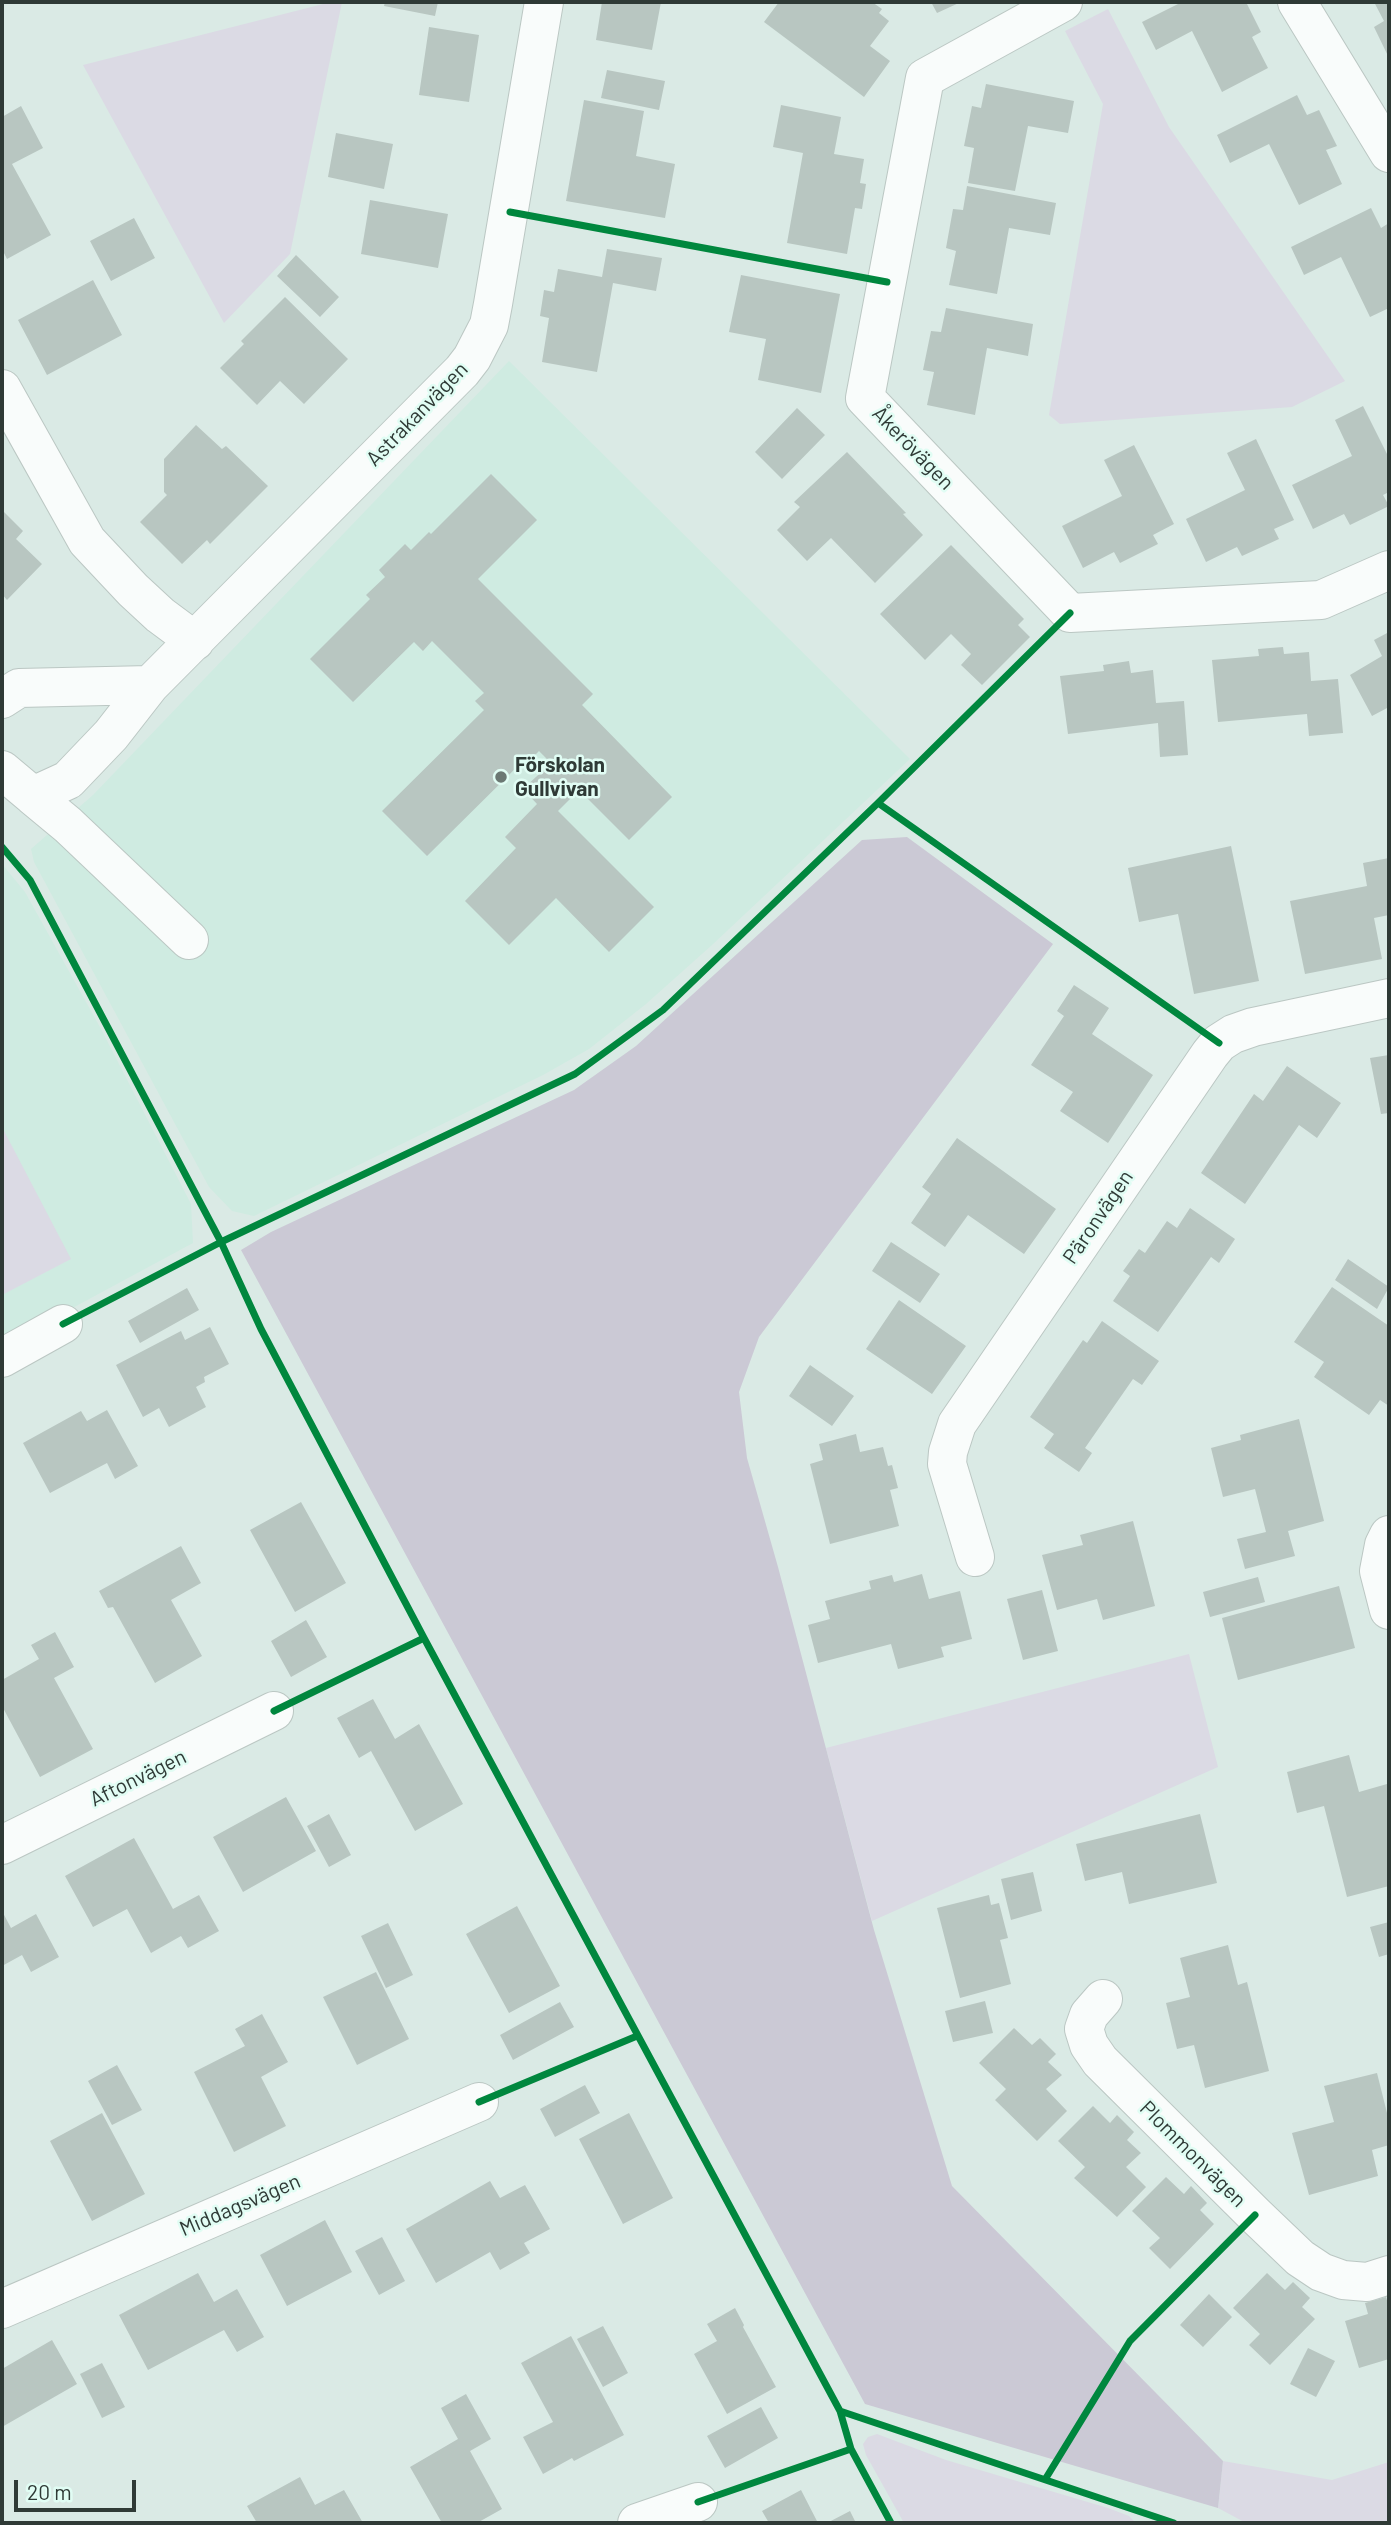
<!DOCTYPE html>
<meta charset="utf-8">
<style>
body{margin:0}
#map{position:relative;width:1391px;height:2525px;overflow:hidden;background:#daeae5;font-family:Barlow,sans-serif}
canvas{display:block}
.frame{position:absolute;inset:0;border:4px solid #2f3a36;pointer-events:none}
.scale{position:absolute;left:14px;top:2480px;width:122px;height:32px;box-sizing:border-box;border:4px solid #2f3a36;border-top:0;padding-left:9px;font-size:21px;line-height:24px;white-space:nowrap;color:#2f3a36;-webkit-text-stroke:5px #e1fdf4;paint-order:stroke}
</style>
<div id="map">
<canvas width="1391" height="2525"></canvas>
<div class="frame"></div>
<div class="scale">20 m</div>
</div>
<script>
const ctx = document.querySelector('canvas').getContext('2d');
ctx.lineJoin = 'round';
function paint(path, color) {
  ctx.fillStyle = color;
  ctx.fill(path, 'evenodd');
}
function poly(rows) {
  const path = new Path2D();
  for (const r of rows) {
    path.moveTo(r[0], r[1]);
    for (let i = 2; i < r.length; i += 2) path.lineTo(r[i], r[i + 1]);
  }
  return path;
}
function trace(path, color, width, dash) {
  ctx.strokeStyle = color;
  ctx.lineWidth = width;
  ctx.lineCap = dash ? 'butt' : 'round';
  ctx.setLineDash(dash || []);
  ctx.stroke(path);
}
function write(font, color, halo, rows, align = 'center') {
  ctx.font = font + ' Barlow,sans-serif';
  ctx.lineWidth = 5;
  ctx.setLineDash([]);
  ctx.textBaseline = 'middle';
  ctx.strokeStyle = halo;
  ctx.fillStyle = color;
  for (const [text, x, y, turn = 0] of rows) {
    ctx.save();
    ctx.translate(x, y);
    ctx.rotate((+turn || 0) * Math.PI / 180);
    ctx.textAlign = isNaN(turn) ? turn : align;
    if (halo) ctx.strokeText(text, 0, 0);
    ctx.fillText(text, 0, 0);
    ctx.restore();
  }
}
paint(poly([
 [509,361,910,759,712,945,646,1004,589,1049,543,1075,254,1216,232,1211,209,1187,34,862,31,849,93,795],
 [2,864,25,892,101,1029,191,1204,193,1243,2,1346]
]), '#cfebe1');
paint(poly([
 [331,2,342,2,290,254,224,323,83,65],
 [1108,9,1169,127,1345,381,1292,407,1060,424,1049,415,1103,104,1065,31],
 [2,1127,71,1259,2,1295],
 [1189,1654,1218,1767,872,1921,826,1748],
 [877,2434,946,2460,1108,2508,1129,2516,1136,2523,904,2523,866,2455,863,2444,868,2437],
 [1223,2461,1332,2480,1389,2462,1389,2523,1246,2523,1218,2508]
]), '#dbdae4');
paint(poly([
 [907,837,1053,944,759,1337,739,1392,747,1458,778,1567,874,1930,952,2186,1223,2461,1218,2508,865,2404,241,1250,271,1232,574,1090,636,1046,862,840]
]), '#cbc9d5');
paint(poly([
 [385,2,438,2,435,16,384,6],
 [602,2,661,2,652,50,596,40],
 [779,2,872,2,882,9,879,13,889,21,870,46,890,61,864,97,764,22],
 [931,2,961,2,937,13],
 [1182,2,1246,2,1261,32,1252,37,1268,68,1222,92,1192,31,1156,50,1142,22],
 [1374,2,1389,2,1389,58,1374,27,1384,21],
 [429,27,479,35,469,102,419,95],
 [607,70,665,81,659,110,601,98],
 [986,84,1074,101,1068,133,1028,126,1015,191,968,183,974,148,964,146,972,106,981,108],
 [1297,95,1307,115,1319,110,1337,146,1326,150,1342,184,1299,205,1269,144,1230,163,1217,135],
 [584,100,644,111,636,156,675,164,665,218,566,201],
 [781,105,841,117,834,154,864,159,860,183,866,184,862,209,855,208,847,254,787,243,803,153,773,147],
 [21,106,43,148,12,164,51,235,7,259,2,249,2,117],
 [336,133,393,144,384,189,328,177],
 [967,186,1056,203,1050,235,1009,228,997,294,949,285,956,251,946,248,953,209,963,210],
 [370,200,448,214,438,268,361,254],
 [1371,208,1381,228,1389,223,1389,308,1370,317,1341,257,1304,275,1291,247],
 [134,218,155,258,111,281,90,241],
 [607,249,662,258,656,291,613,283,597,372,542,362,549,318,540,316,544,290,554,292,558,269,602,277],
 [296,255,339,297,320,317,277,276],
 [741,275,840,294,821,393,758,380,766,339,729,332],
 [93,280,122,335,47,375,18,320],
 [285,297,348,359,304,404,280,381,257,405,220,368,244,344,241,341],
 [946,308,1033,324,1028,356,987,348,975,415,927,405,934,372,923,370,931,331,941,332],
 [1363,406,1389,458,1389,492,1383,495,1389,506,1350,525,1344,514,1313,529,1292,485,1352,456,1335,420],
 [797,408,825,435,782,479,755,452],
 [196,425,222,449,226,446,268,486,210,544,207,540,182,564,140,522,167,495,164,492,164,459],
 [1256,439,1294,520,1274,529,1279,539,1242,556,1237,547,1206,562,1186,519,1245,490,1227,453],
 [1134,445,1174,524,1153,535,1158,544,1120,563,1114,552,1083,568,1062,526,1122,496,1104,460],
 [847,452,906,513,903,514,923,535,875,583,831,538,807,561,777,530,800,507,794,502],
 [491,474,537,520,478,579,593,694,582,705,672,797,629,840,579,790,558,811,654,907,609,952,556,898,509,945,465,901,516,848,505,837,537,804,523,789,551,763,539,751,532,758,529,755,427,856,382,811,484,710,475,701,484,693,432,641,423,651,414,642,353,702,310,659,370,599,366,595,385,577,379,570,405,544,411,550,429,532,431,534],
 [2,510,23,531,16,539,42,564,7,600,2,594],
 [951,545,1024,619,1018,625,1030,637,982,685,961,665,971,654,951,634,925,660,880,614],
 [1389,632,1389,707,1372,716,1350,675,1382,656,1374,640],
 [1283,647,1284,654,1309,652,1311,681,1338,679,1343,733,1309,736,1307,714,1218,722,1212,660,1259,656,1258,649],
 [1129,661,1131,673,1153,670,1156,703,1184,701,1188,755,1160,757,1158,723,1068,734,1060,676,1104,671,1103,665],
 [1231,846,1259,981,1194,994,1178,914,1139,922,1128,868],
 [1389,858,1389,915,1374,918,1382,959,1305,974,1290,901,1367,886,1363,863],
 [1074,985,1109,1008,1092,1034,1153,1075,1108,1143,1060,1111,1073,1092,1031,1065,1064,1016,1057,1011],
 [1389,1055,1389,1113,1381,1114,1370,1058],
 [1287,1066,1341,1103,1317,1138,1299,1125,1245,1204,1201,1173,1254,1094,1263,1101],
 [957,1138,1056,1209,1024,1254,968,1215,945,1247,911,1223,931,1194,922,1187],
 [1190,1208,1235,1239,1219,1263,1211,1257,1158,1332,1113,1301,1130,1276,1123,1271,1139,1249,1145,1253,1167,1221,1177,1228],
 [891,1242,940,1274,920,1303,872,1271],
 [1348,1259,1389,1287,1377,1309,1335,1280],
 [1332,1287,1389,1326,1389,1406,1380,1400,1369,1415,1314,1377,1324,1362,1294,1342],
 [187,1288,199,1310,140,1343,128,1321],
 [899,1300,966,1346,932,1394,866,1349],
 [1102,1321,1159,1361,1142,1385,1133,1379,1085,1448,1092,1453,1079,1472,1044,1448,1054,1434,1030,1417,1083,1340,1087,1343],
 [210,1327,229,1364,204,1377,205,1382,196,1387,206,1407,169,1427,159,1408,143,1417,116,1365,181,1331,185,1340],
 [810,1365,854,1396,832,1426,789,1396],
 [107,1410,138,1466,115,1479,107,1463,50,1493,23,1443,81,1411,87,1421],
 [1299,1419,1324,1521,1288,1531,1295,1556,1245,1569,1237,1539,1266,1532,1255,1489,1223,1497,1211,1448,1241,1440,1240,1435],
 [856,1434,860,1452,883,1447,888,1466,892,1465,898,1488,890,1490,899,1526,830,1544,810,1464,823,1460,819,1444],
 [301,1502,346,1583,295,1612,250,1530],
 [1133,1521,1155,1606,1103,1620,1097,1599,1057,1610,1042,1555,1083,1545,1080,1535],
 [181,1546,201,1583,171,1600,202,1656,155,1683,113,1607,108,1608,99,1591],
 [922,1574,929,1599,960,1591,972,1639,941,1647,944,1657,898,1669,891,1644,818,1663,808,1625,830,1619,825,1601,871,1589,869,1581,892,1575,894,1582],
 [1258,1577,1265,1602,1210,1617,1203,1592],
 [1339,1586,1355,1648,1238,1680,1222,1618],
 [1042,1590,1058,1651,1023,1660,1007,1599],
 [306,1620,327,1657,291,1677,271,1641],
 [55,1632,74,1667,54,1678,93,1749,40,1777,2,1706,2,1680,39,1659,31,1645],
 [373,1699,395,1739,419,1724,463,1804,415,1831,371,1751,359,1758,337,1718],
 [1349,1755,1359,1792,1387,1784,1389,1886,1347,1897,1324,1806,1297,1813,1287,1772],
 [286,1797,316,1851,243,1892,213,1837],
 [329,1814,351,1855,329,1867,307,1826],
 [1200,1814,1217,1883,1129,1904,1122,1872,1085,1881,1076,1844],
 [134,1838,173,1909,199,1895,219,1931,188,1948,181,1936,151,1953,127,1909,93,1927,65,1876],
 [1033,1872,1042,1911,1011,1920,1001,1879],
 [989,1895,991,1905,999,1903,1008,1938,1000,1940,1011,1984,960,1998,937,1908],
 [517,1906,560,1986,509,2013,466,1934],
 [2,1911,11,1928,36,1914,59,1957,31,1972,22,1955,2,1966],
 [1389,1922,1389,1954,1379,1957,1370,1927],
 [388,1923,413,1975,386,1988,361,1936],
 [1228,1945,1238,1985,1247,1982,1269,2071,1205,2088,1194,2045,1177,2049,1166,2003,1190,1997,1180,1958],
 [376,1972,409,2039,357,2065,323,1997],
 [985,2001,993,2033,953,2042,945,2011],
 [560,2002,574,2027,513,2060,500,2035],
 [262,2014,288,2062,261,2077,286,2126,234,2152,194,2072,245,2046,235,2029],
 [1014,2028,1032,2045,1040,2038,1056,2054,1048,2062,1062,2075,1046,2089,1067,2111,1037,2141,995,2100,1006,2089,979,2063],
 [117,2065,142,2110,112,2125,88,2081],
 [1377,2073,1389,2121,1389,2145,1372,2150,1378,2176,1309,2195,1292,2133,1334,2122,1324,2086],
 [585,2085,600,2113,555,2137,540,2109],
 [1093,2106,1110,2123,1117,2115,1134,2132,1127,2140,1141,2153,1126,2167,1146,2187,1117,2217,1074,2178,1085,2167,1058,2141],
 [102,2113,145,2194,92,2221,50,2141],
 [629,2113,673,2198,623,2224,579,2139],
 [1166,2177,1184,2194,1191,2186,1207,2203,1200,2210,1214,2224,1170,2269,1149,2248,1160,2238,1132,2211],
 [490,2181,500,2198,525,2185,550,2229,524,2243,530,2253,500,2270,490,2252,436,2283,406,2229],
 [325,2220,352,2272,287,2306,260,2255],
 [382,2237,405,2281,379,2295,355,2251],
 [198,2273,214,2302,237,2289,264,2337,237,2352,224,2330,148,2370,119,2315],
 [1267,2273,1285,2290,1293,2282,1310,2298,1302,2307,1315,2319,1270,2365,1249,2345,1260,2334,1233,2308],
 [1209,2294,1232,2317,1203,2347,1180,2325],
 [1386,2297,1389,2307,1389,2359,1359,2368,1345,2321,1368,2314,1365,2303],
 [735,2308,744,2325,743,2327,776,2387,727,2414,694,2354,717,2341,707,2324],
 [603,2326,628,2373,603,2387,577,2339],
 [571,2336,624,2435,574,2461,572,2458,543,2474,523,2437,553,2422,521,2363],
 [52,2340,77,2384,2,2427,2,2369],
 [1308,2348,1335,2361,1316,2397,1290,2384],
 [102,2363,125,2407,102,2418,80,2374],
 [466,2394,491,2439,470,2451,502,2509,477,2523,442,2523,410,2467,458,2439,441,2408],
 [761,2407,778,2438,725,2468,707,2436],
 [300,2477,315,2505,344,2490,363,2523,257,2523,247,2506],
 [801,2490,818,2523,769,2523,762,2511],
 [850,2511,856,2523,827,2523]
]), '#b8c6c1');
const minor = poly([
 [1063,2,925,78,865,398,1070,613,1321,600,1389,570],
 [1297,2,1389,153],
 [2,389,87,541,133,590,160,615,195,641],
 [2,699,19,688,150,685],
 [2,770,33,796,68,780,111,735,150,685,462,371,472,358,489,325,493,304,544,2],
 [33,796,68,825,189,940],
 [2,1358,63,1324],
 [1389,1535,1384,1545,1379,1571,1389,1610],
 [975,1557,947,1464,948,1452,957,1424,1210,1054,1219,1043,1233,1034,1253,1027,1389,998],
 [2,1845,274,1711],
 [1103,1999,1089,2015,1084,2029,1089,2045,1100,2061,1255,2215,1300,2258,1321,2272,1343,2280,1367,2282,1389,2275],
 [2,2309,479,2102],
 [637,2523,698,2502]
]);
trace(minor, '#bbc7c3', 40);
trace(minor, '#f9fcfb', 38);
trace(poly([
 [510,212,887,282],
 [878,803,1070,613],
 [2,847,30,880,221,1242,261,1329,424,1638,840,2411,1174,2523],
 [63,1324,221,1242,575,1074,663,1010,878,803,1219,1043],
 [274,1711,424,1638],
 [479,2102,637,2036],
 [840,2411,851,2449,891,2523],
 [1046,2478,1130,2341,1255,2215],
 [698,2502,851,2449]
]), '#00873e', 7);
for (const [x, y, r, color] of [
 [501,777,7,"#6b7873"]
]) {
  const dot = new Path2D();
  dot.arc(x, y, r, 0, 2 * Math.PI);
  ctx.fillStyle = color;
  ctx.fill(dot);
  trace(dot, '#e1fdf4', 2.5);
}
write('21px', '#2f3a36', '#e1fdf4', [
 ["Astrakanvägen",417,414,-46],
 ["Åkerövägen",913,448,46],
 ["Päronvägen",1098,1217,-56],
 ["Aftonvägen",138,1778,-26],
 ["Plommonvägen",1193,2154,45],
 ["Middagsvägen",240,2205,-23]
]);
write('bold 21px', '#2f3a36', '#e1fdf4', [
 ["Förskolan",515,765],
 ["Gullvivan",515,789]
], 'left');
</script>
